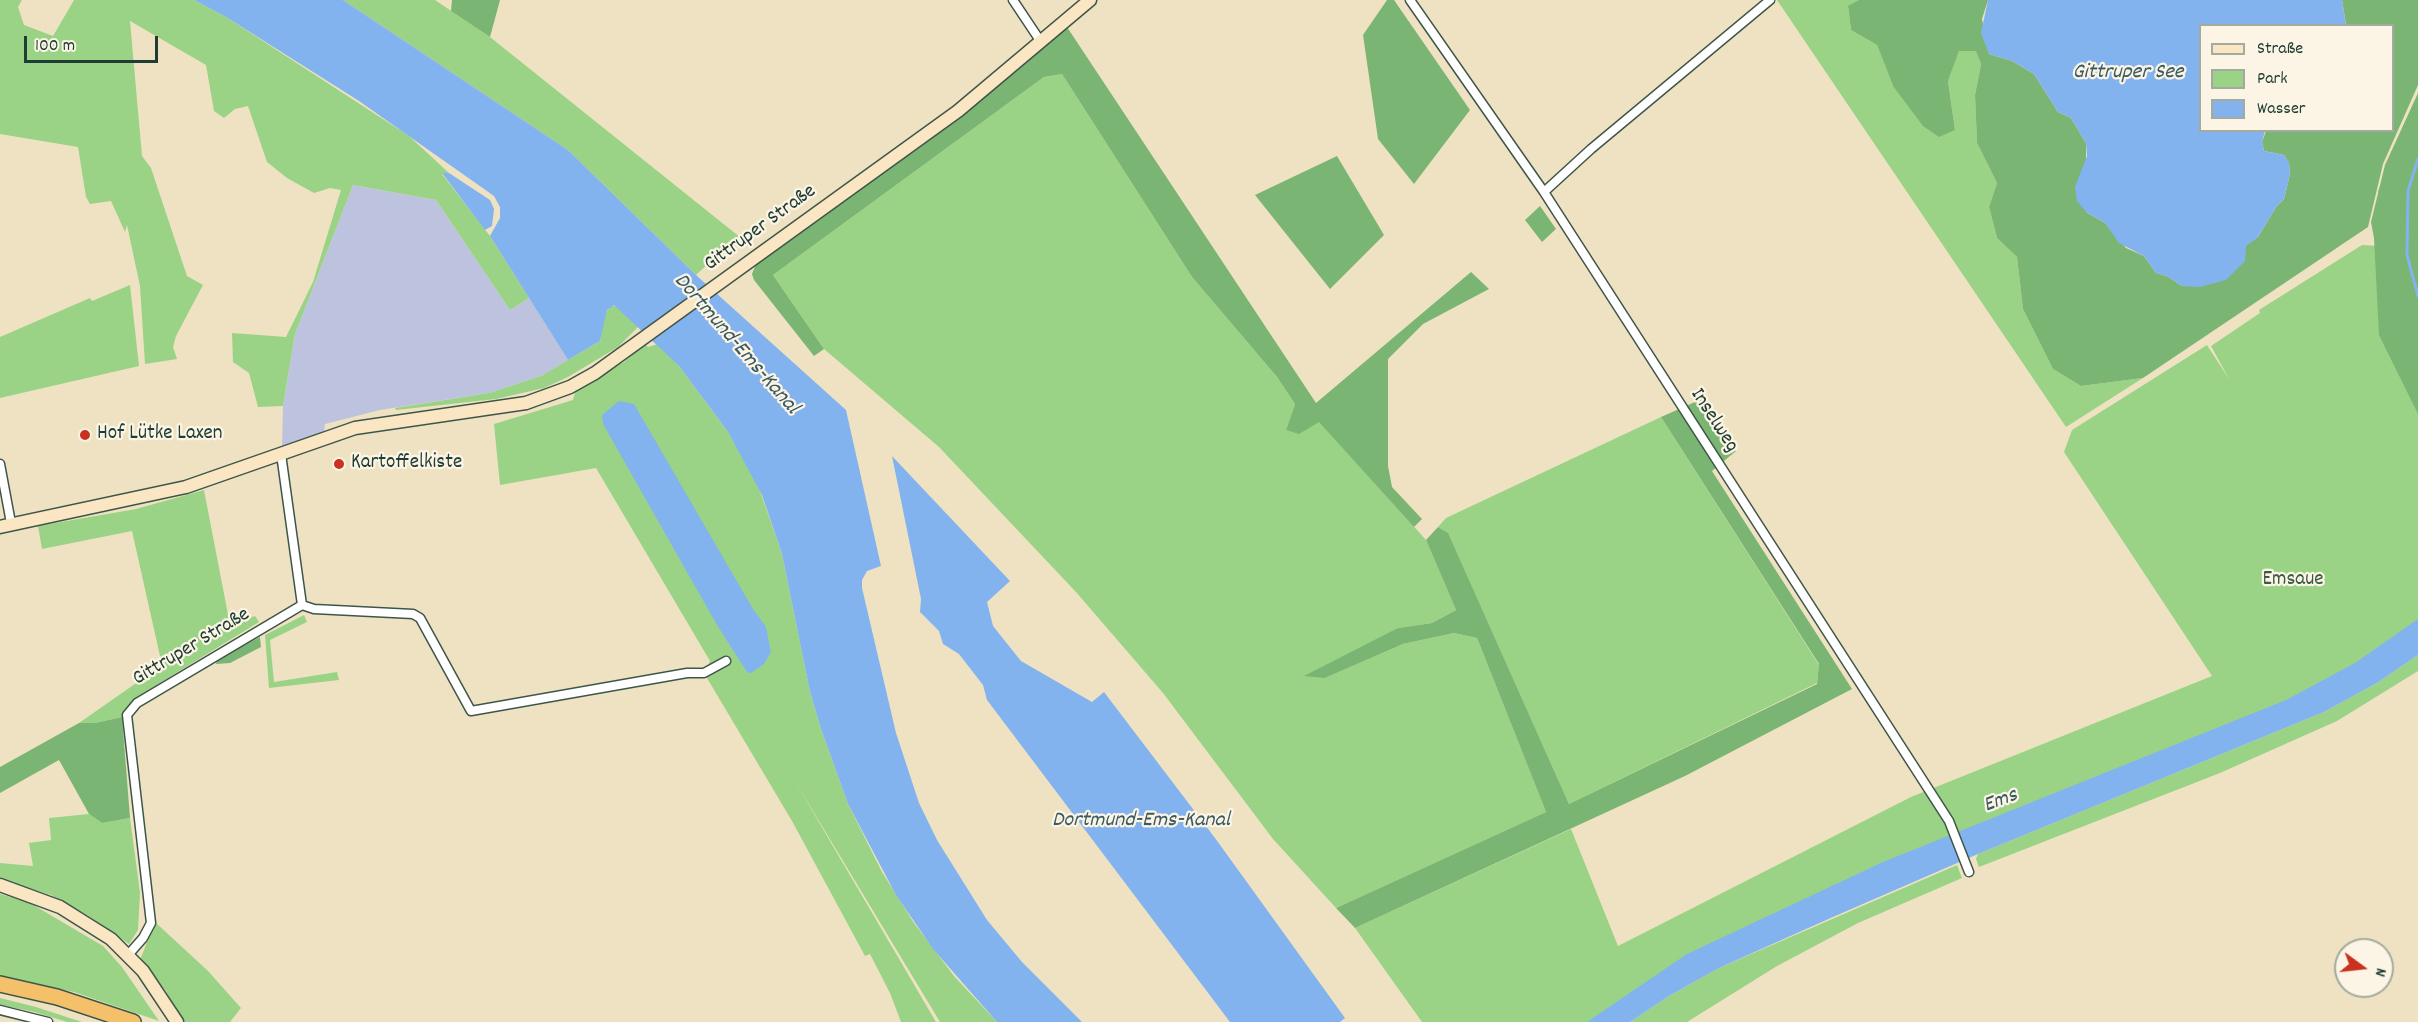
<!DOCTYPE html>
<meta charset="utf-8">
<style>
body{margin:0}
#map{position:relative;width:2418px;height:1022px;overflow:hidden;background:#efe2c2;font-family:Dekko,sans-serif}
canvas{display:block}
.legend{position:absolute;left:2199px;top:24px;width:195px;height:108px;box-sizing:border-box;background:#fcf5e5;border:2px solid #a4ab9e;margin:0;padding:8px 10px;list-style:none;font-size:18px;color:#1f3d34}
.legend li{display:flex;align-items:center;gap:12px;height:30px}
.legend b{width:30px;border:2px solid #a4ab9e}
.north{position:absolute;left:2334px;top:938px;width:60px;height:60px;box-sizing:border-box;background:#fcf5e5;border:2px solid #a4ab9e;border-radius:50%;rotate:105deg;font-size:16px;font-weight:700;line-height:24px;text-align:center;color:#1f3d34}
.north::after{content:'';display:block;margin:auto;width:21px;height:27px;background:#c8321e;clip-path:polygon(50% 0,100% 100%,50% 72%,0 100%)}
.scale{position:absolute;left:24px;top:36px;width:134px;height:27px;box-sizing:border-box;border:3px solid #1f3d34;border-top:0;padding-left:8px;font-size:18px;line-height:21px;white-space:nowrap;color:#1f3d34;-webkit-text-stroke:4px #fcf5e5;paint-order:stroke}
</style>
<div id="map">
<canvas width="2418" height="1022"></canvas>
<ul class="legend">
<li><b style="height:8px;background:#fbe6c3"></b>Straße</li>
<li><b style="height:16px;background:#9ad386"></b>Park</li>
<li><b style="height:16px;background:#83b3ee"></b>Wasser</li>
</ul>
<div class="north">N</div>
<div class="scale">100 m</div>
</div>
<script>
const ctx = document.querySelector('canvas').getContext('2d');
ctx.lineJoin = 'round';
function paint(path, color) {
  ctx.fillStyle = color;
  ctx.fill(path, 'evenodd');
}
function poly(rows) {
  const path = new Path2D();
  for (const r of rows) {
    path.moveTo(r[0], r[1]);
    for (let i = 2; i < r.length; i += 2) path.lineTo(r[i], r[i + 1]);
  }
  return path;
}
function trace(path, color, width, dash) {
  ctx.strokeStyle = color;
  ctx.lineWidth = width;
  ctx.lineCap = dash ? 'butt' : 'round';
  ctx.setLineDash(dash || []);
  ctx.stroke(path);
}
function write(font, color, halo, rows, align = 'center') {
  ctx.font = font + ' Dekko,sans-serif';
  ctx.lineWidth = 4.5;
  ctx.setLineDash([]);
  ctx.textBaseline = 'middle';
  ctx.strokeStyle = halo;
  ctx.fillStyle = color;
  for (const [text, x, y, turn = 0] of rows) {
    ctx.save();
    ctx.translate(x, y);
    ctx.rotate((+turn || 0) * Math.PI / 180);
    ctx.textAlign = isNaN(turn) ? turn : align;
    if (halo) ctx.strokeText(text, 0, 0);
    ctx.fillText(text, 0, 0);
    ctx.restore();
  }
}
paint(poly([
 [353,185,436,200,510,310,529,298,568,360,541,376,489,393,380,410,325,424,324,433,282,446,283,406,295,334]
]), '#bdc3de');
paint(poly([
 [0,0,22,0,18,7,24,25,53,36,74,0,194,0,226,17,409,136,449,173,442,174,490,236,529,298,510,310,436,200,353,185,295,334,283,406,258,407,249,373,233,362,232,333,286,337,313,282,341,190,330,188,314,193,287,178,267,162,248,106,235,109,224,118,214,111,206,65,130,21,142,156,151,168,187,276,203,285,176,336,173,347,177,359,145,364,140,286,127,225,125,232,111,201,90,204,86,197,78,147,0,134],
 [343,0,435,0,490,37,741,238,733,241,696,275,568,150],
 [1777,0,1859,0,1848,7,1851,30,1877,45,1893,86,1955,130,1948,81,1959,50,1976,50,1981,64,1975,95,1977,143,1997,183,1989,207,1997,238,2017,257,2023,309,2053,369,2081,386,2143,378,2066,427],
 [1062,74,1192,277,1277,377,1295,404,1286,430,1299,433,1319,421,1426,540,1456,610,1432,623,1398,628,1325,678,1403,644,1454,633,1477,638,1546,812,1336,908,1273,839,1163,693,1076,592,939,447,824,349,773,275,1044,77],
 [2418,102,2418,634,2369,670,1955,848,1604,1022,1422,1022,1355,928,1571,829,1618,946,1911,797,2212,676,2064,452,2072,430,2207,345,2229,379,2211,346,2260,313,2259,310,2362,245,2379,246,2378,191],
 [130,285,139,366,0,398,0,337,90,298,92,301],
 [612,305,618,307,639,326,618,347,568,377,544,388,496,399,396,410,395,408,489,393,541,376,600,341,605,313],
 [645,344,648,347,658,344,679,366,728,432,758,485,782,554,810,692,821,729,848,804,882,872,914,923,954,976,997,1022,940,1022,796,783,936,1022,901,1022,890,993,870,954,865,956,792,821,704,673,710,661,596,468,500,485,494,424,573,400,576,389,624,362],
 [1661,417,1819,665,1817,683,1569,804,1448,534,1438,527,1446,518],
 [204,490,230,625,255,616,259,622,137,697,122,717,95,723,79,723,162,665,132,531,42,549,38,526,136,509],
 [304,615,307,622,270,640,274,682,337,672,339,680,269,688,265,635],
 [2418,655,2418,671,2337,721,2220,773,1979,867,1976,859,1978,854,2324,712,2377,683],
 [89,814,102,823,130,818,140,893,138,930,129,944,89,916,51,895,0,879,0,863,33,866,29,843,51,840,49,818],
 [1957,865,1962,878,1858,923,1777,966,1687,1022,1630,1022,1669,996,1719,968],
 [0,894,30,903,103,946,122,967,159,1021,74,992,0,977],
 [155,922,208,971,241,1008,230,1022,181,1022,166,991,140,960],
 [0,998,36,1007,82,1022,67,1022,35,1012,0,1005]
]), '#9ad386');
paint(poly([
 [452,0,500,0,490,37,451,11],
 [1387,0,1394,0,1470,110,1414,184,1378,139,1363,35],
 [1859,0,1988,0,1982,19,1989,54,2012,61,2034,74,2058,112,2071,118,2086,143,2086,212,2105,223,2126,248,2144,256,2156,273,2167,276,2182,286,2258,237,2276,207,2284,199,2290,174,2289,163,2284,155,2264,151,2262,142,2266,131,2392,130,2392,26,2346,25,2342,0,2418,0,2418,85,2383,164,2368,227,2143,378,2081,386,2053,369,2023,309,2017,257,1997,238,1989,207,1997,183,1977,143,1975,95,1981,64,1976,51,1959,51,1948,81,1955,130,1939,137,1923,126,1893,86,1877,45,1851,30,1848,6],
 [1065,24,1316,403,1471,272,1489,289,1423,324,1388,359,1388,466,1392,487,1422,519,1414,527,1319,422,1299,434,1286,430,1295,404,1277,377,1192,277,1062,74,1044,77,773,275,824,349,814,356,754,280,752,274,756,264],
 [2418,93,2418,414,2379,335,2374,238,2371,222,2385,165],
 [1337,156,1384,235,1330,289,1255,195],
 [1540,206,1556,229,1542,242,1525,220],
 [1704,398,1736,451,1712,471,1852,689,1685,776,1355,928,1336,908,1546,812,1477,638,1454,633,1403,644,1325,678,1304,676,1398,628,1432,623,1456,610,1426,540,1438,527,1448,533,1569,804,1817,684,1819,664,1661,417],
 [260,637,261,647,230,663,216,664,217,659],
 [122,717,130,818,102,823,89,814,59,760,0,793,0,767,79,723,95,723]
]), '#7bb573');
paint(poly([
 [194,0,343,0,568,150,696,275,846,410,881,566,867,571,862,580,862,588,896,733,919,803,937,840,987,920,1022,962,1082,1022,997,1022,933,949,896,895,848,804,821,729,810,692,782,554,762,495,728,432,679,366,614,305,607,310,600,341,568,360,490,236,500,218,500,207,494,196,359,101,226,17],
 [1988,0,2342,0,2346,25,2200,26,2200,130,2265,131,2262,142,2264,151,2284,155,2289,163,2290,174,2284,199,2276,207,2258,237,2246,246,2245,261,2226,280,2200,287,2182,286,2167,276,2156,273,2144,256,2119,243,2105,223,2086,212,2077,201,2075,187,2087,156,2086,143,2071,118,2058,112,2034,74,2012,61,1989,54,1981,33],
 [442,173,449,173,490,200,494,209,492,226,485,230],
 [619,401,634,404,753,609,766,627,771,652,764,664,751,673,747,672,717,625,603,424,602,415],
 [892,456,1010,581,987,602,993,626,1021,661,1092,702,1104,692,1215,838,1345,1018,1340,1022,1230,1022,987,700,983,685,959,654,943,644,939,631,920,612,921,599],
 [2418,619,2418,655,2377,683,2324,712,1978,854,1833,917,1719,968,1669,996,1630,1022,1587,1022,1687,954,1883,862,2286,700,2355,663]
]), '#83b3ee');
trace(poly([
 [2418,159,2408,191,2407,255,2418,296]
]), '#83b3ee', 3);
const street = poly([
 [1013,0,1041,42],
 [1410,0,1544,192,1949,821,1969,872],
 [1544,192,1591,149,1770,0],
 [0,464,11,523],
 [302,605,314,609,413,614,420,618,471,711,687,673,704,673,726,661],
 [128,955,143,938,151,923,127,715,137,703,302,605,281,454],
 [0,1010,48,1022]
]);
const secondary = poly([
 [0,527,186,487,355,428,526,403,570,387,595,373,958,111,1090,0],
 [0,885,60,907,111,939,143,971,177,1022]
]);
const highway = poly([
 [0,984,57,997,133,1022]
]);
trace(street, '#3e5649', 11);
trace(secondary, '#3e5649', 15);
trace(highway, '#3e5649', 18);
trace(street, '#fff', 8);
trace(secondary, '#fbe6c3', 12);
trace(highway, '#f4c16a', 15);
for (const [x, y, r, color] of [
 [85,435,6,"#c8321e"],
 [339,464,6,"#c8321e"]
]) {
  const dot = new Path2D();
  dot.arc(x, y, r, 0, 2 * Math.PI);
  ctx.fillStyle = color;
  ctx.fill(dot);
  trace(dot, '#fcf5e5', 2);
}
write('21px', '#1f3d34', '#fcf5e5', [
 ["Gittruper Straße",761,229,-36],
 ["Inselweg",1713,421,57],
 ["Gittruper Straße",192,648,-31]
]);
write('21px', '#1f3d34', '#fcf5e5', [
 ["Hof Lütke Laxen",97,435],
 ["Kartoffelkiste",351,464]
], 'left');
write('21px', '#385b44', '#fcf5e5', [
 ["Emsaue",2293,581]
]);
write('italic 22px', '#385a62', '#fcf5e5', [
 ["Gittruper See",2128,74],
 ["Dortmund-Ems-Kanal",735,345,49],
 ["Ems",2001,802,-21],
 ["Dortmund-Ems-Kanal",1141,822]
]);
</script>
